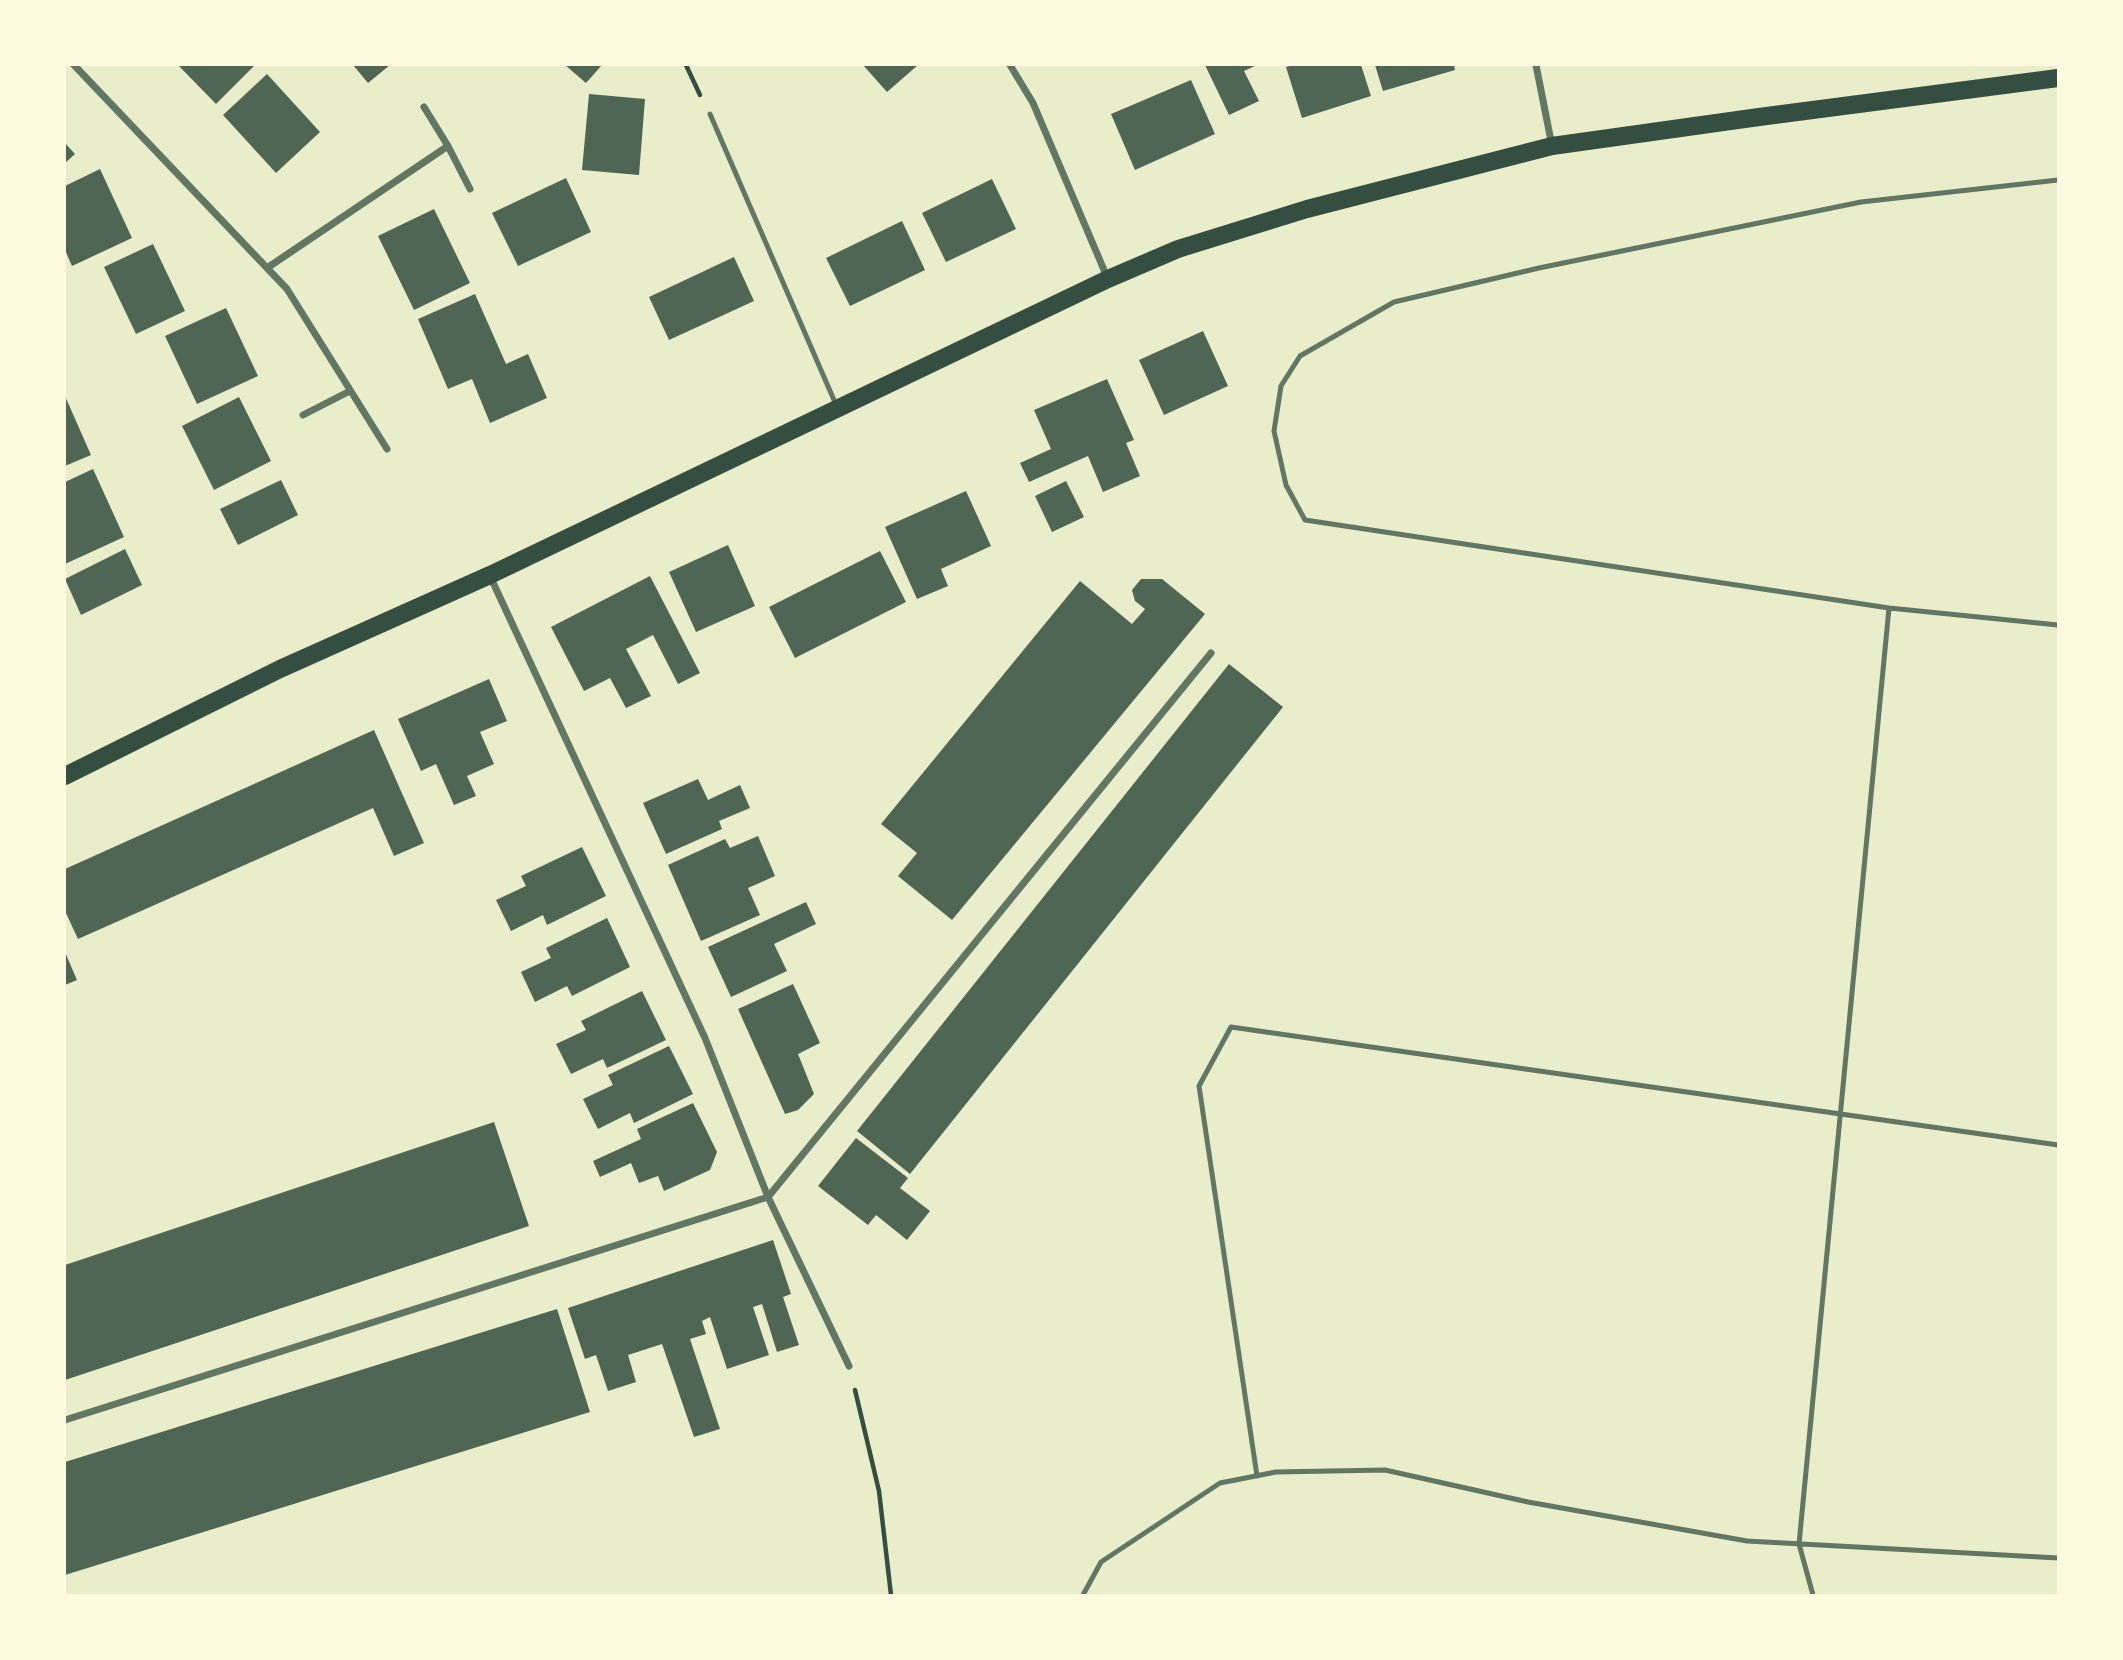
<!DOCTYPE html>
<style>
body{margin:0}
#map{position:relative;width:2123px;height:1660px;overflow:hidden;background:#e9edc9;font-family:"Varela Round",sans-serif}
canvas{display:block}
.frame{position:absolute;inset:0;border:66px solid #fefae0;pointer-events:none}
</style>
<div id="map">
<canvas width="2123" height="1660"></canvas>
<div class="frame"></div>
</div>
<script>
const ctx = document.querySelector('canvas').getContext('2d');
ctx.lineJoin = 'round';
function paint(path, color) {
  ctx.fillStyle = color;
  ctx.fill(path, 'evenodd');
}
function poly(rows) {
  const path = new Path2D();
  for (const r of rows) {
    path.moveTo(r[0], r[1]);
    for (let i = 2; i < r.length; i += 2) path.lineTo(r[i], r[i + 1]);
  }
  return path;
}
function trace(path, color, width, dash) {
  ctx.strokeStyle = color;
  ctx.lineWidth = width;
  ctx.lineCap = dash ? 'butt' : 'round';
  ctx.setLineDash(dash || []);
  ctx.stroke(path);
}
paint(poly([
 [178,65,255,65,216,104],
 [353,65,390,65,368,83],
 [565,65,602,65,586,83],
 [863,65,918,65,887,92],
 [1205,65,1257,65,1244,71,1259,101,1229,115],
 [1293,65,1361,65,1371,96,1302,118,1286,67],
 [1375,65,1454,65,1455,70,1383,91],
 [267,74,320,132,276,173,223,115],
 [1191,80,1215,134,1135,170,1111,114],
 [589,94,645,99,639,175,582,170],
 [65,143,75,154,65,163],
 [100,169,132,238,72,266,65,250,65,186],
 [566,178,591,232,518,266,492,213],
 [992,179,1016,229,946,262,922,213],
 [434,209,470,283,414,310,378,236],
 [902,221,925,270,850,306,826,258],
 [153,244,185,311,136,334,104,267],
 [734,257,754,301,669,340,649,297],
 [475,294,506,364,528,354,547,398,490,423,472,379,448,389,418,319],
 [226,308,258,376,197,404,165,336],
 [1203,331,1228,386,1164,415,1139,360],
 [1107,379,1134,440,1126,443,1140,476,1103,492,1088,456,1029,482,1020,463,1051,449,1034,410],
 [65,396,91,455,65,466],
 [239,397,271,461,214,490,182,426],
 [93,469,124,537,65,564,65,482],
 [281,480,298,515,238,545,220,509],
 [1066,481,1084,517,1052,532,1035,496],
 [966,491,991,546,941,569,948,586,917,599,885,527],
 [728,545,755,606,696,632,669,572],
 [125,549,142,585,81,615,65,579],
 [880,551,906,602,795,658,769,607],
 [650,576,700,673,678,684,653,635,626,649,651,696,626,708,610,678,584,691,551,627],
 [1141,579,1162,579,1205,614,952,920,898,876,917,853,881,824,1080,581,1132,624,1145,609,1135,601,1132,590],
 [1229,664,1283,707,910,1174,857,1131],
 [489,679,507,721,480,732,494,764,467,776,476,796,454,805,436,764,421,771,398,719],
 [374,730,424,843,394,856,373,808,78,939,65,911,65,869],
 [698,779,708,800,740,785,750,808,719,821,722,829,666,854,643,803],
 [758,836,775,876,748,888,760,915,701,941,668,865,725,839,730,848],
 [582,847,606,896,547,925,543,915,511,931,496,900,526,886,521,876],
 [806,902,816,924,774,944,787,971,731,997,708,947],
 [607,918,630,967,572,996,567,986,535,1002,521,972,551,958,546,948],
 [65,952,77,980,65,985],
 [793,984,820,1043,798,1054,814,1094,798,1110,785,1114,738,1009],
 [642,991,666,1040,607,1068,603,1059,571,1074,556,1044,586,1030,581,1021],
 [669,1046,693,1094,634,1123,630,1113,598,1129,583,1099,613,1085,608,1075],
 [693,1103,717,1152,710,1170,664,1191,658,1176,639,1183,631,1163,600,1177,593,1161,641,1139,637,1129],
 [494,1122,529,1226,65,1380,65,1265],
 [856,1138,908,1178,900,1188,930,1211,907,1240,876,1215,868,1225,818,1186],
 [773,1240,791,1294,783,1297,799,1345,777,1352,762,1304,753,1307,769,1355,727,1369,710,1317,702,1321,706,1334,690,1339,720,1429,694,1437,662,1344,628,1355,636,1382,608,1391,596,1355,585,1359,568,1308],
 [557,1309,590,1412,65,1575,65,1462]
]), '#4f6655');
trace(poly([
 [686,65,700,95],
 [855,1390,879,1491,891,1595]
]), '#344e41', 4.5);
trace(poly([
 [710,114,837,407],
 [2058,180,1861,202,1539,268,1394,302,1300,356,1281,386,1274,431,1286,485,1305,520,1889,608,2058,625],
 [1257,1476,1199,1086,1231,1027,2058,1145],
 [1083,1595,1101,1562,1220,1483,1276,1472,1385,1470,1528,1502,1747,1541,2058,1558],
 [1813,1595,1799,1544,1889,608]
]), '#617663', 5);
trace(poly([
 [74,65,287,289,387,449],
 [1010,65,1033,103,1107,277],
 [1536,65,1552,146],
 [424,107,448,146,470,189],
 [267,268,448,146],
 [303,415,350,391],
 [490,576,705,1038,768,1197,849,1366],
 [65,1420,768,1197,1211,653]
]), '#617663', 7);
trace(poly([
 [65,776,280,669,490,575,1108,279,1178,249,1307,209,1552,146,1759,117,2058,78]
]), '#344e41', 18);
</script>
